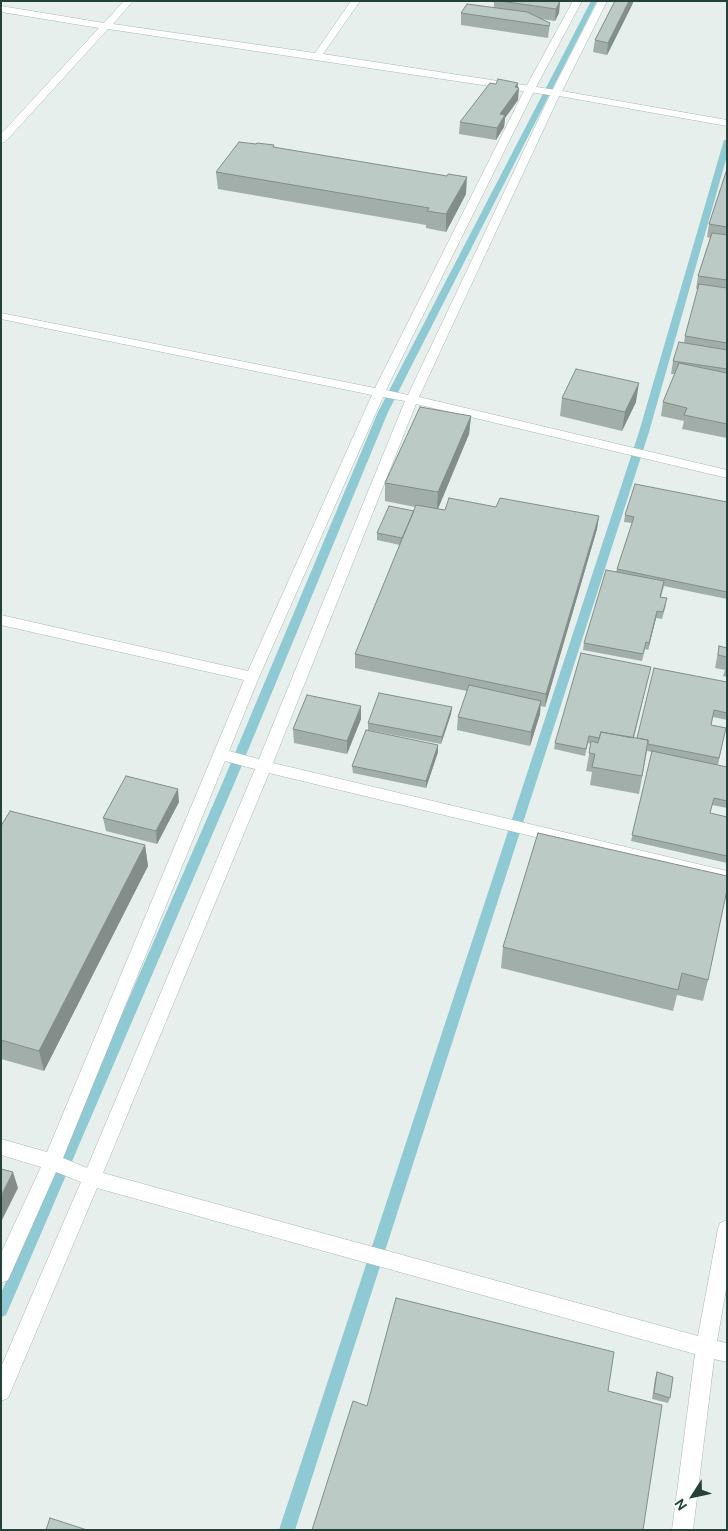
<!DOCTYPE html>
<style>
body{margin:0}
#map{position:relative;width:728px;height:1531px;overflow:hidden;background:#e6efeb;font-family:"DM Sans",sans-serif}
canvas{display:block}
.frame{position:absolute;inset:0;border:2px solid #24423a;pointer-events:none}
.north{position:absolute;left:668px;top:1471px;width:50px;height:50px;-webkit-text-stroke:4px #f7fbf9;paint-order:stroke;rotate:235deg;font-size:14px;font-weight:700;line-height:20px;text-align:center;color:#24423a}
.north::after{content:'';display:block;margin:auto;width:18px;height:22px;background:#24423a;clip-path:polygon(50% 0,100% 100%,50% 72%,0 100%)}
</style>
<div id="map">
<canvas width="728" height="1531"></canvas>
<div class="frame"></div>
<div class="north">N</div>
</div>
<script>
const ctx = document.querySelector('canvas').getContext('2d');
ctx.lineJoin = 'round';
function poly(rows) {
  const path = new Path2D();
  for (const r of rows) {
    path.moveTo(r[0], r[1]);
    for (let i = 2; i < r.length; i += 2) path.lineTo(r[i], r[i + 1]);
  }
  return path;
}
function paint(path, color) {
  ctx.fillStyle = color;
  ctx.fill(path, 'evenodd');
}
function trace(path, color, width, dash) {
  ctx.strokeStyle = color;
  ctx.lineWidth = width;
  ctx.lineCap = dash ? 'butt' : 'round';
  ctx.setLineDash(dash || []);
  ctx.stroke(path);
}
paint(poly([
 [591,1,597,1,388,412,234,784,6,1315,1,1317,1,1293,222,784,378,412,591,1],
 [724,140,727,140,727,156,649,432,295,1530,279,1530,639,432,724,140]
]), '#8ec9d4');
const street = poly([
 [573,1,582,1,535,89,386,390,408,395,551,93,598,1,607,1,562,91,727,120,727,126,559,96,419,397,727,470,727,478,416,404,273,763,727,871,727,883,269,773,103,1173,698,1336,718,1229,720,1223,727,1220,727,1284,717,1341,727,1343,727,1362,714,1359,693,1530,672,1530,695,1354,97,1188,8,1398,1,1401,1,1367,81,1182,56,1172,8,1280,1,1283,1,1253,41,1167,1,1155,1,1139,47,1152,244,680,1,625,1,615,248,671,372,395,1,319,1,313,375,388,525,89,573,1],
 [383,397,405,401,259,759,229,751,259,677,383,397],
 [225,761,255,769,87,1168,63,1158,225,761]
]);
const secondary = poly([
 [124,1,133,1,113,24,315,53,351,1,360,1,323,54,556,90,561,93,556,96,108,29,5,142,1,143,1,134,99,28,1,12,1,6,104,23,124,1]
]);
trace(street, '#a8b8b2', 1);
trace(secondary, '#a4bbb3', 1);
paint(street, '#fff');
paint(secondary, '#fff');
paint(poly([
 [494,1,560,1,559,13,555,21,542,19,550,23,548,38,461,25,461,13,494,7],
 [633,3,607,55,593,52,595,40],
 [518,83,518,100,505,118,504,127,496,140,459,134,460,122,496,84],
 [256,144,274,145,274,147,466,194,446,232,426,228,426,225,218,189,216,172],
 [727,169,727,438,682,429,684,421,661,416,663,402,675,374,671,374,673,361,684,343,685,336,698,289,696,289,698,276,710,238,707,237,709,224],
 [562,398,636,402,622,431,560,416],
 [471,416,469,434,438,509,445,510,496,507,599,516,597,529,545,707,540,706,540,714,530,746,457,730,458,717,467,691,355,668,355,654,400,545,377,540,377,533,414,511,415,507,385,501,385,483],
 [727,502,727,599,664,586,661,597,666,605,662,619,656,618,648,650,645,649,642,661,583,650,584,643,616,572,632,523,624,522,625,515],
 [719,646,727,648,727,677,723,676,725,670,715,668],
 [649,674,634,738,637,738,727,682,727,720,713,717,711,725,726,728,718,765,727,767,727,808,712,805,710,813,727,817,727,863,631,841,652,752,647,751,639,794,590,785,592,772,586,771,591,744,588,743,585,756,554,749,555,743],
 [452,707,451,714,441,744,368,730,368,723],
 [361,719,347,754,294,743,293,729],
 [438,752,426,788,353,773,352,766],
 [179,802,157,844,106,831,103,818],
 [1,826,145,845,148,866,44,1071,1,1059],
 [538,833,708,980,703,1001,677,995,673,1011,501,968,503,947],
 [657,1372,670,1398,668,1403,652,1399,655,1378]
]), '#a1aea9');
paint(poly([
 [560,1,559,13,555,21,556,9],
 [629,1,633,1,633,3,607,55,608,43],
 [518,83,517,90,519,88,518,100,505,118,504,127,496,140,497,128,500,114],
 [467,177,466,194,446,232,446,214],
 [639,383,636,402,622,431,625,412],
 [471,416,469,434,437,511,438,492],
 [599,516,597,529,545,707,546,694],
 [657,611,656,618,648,650,649,643],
 [541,701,540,714,530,746,531,732],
 [361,706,361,719,347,754,347,741],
 [452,707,451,714,441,744,442,737],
 [438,745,438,752,426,788,426,781],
 [178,789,179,802,157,844,156,831],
 [145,845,148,866,44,1071,39,1051],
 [13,1172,18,1188,1,1222,1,1196]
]), '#838d89');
const building = poly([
 [500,1,560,1,556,9,500,1],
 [615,1,629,1,608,43,595,40,615,1],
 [467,4,527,12,550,23,549,26,461,13,467,4],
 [498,79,518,83,515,87,519,88,500,114,505,115,497,128,460,122,490,83,496,84,498,79],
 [239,142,256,144,257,143,274,145,273,147,447,176,448,174,467,177,446,214,427,211,429,208,216,172,239,142],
 [727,169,727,227,709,224,727,169],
 [712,233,727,235,727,280,698,276,712,233],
 [699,284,727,288,727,343,685,336,699,284],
 [679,342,727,350,727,369,673,361,679,342],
 [679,363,727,373,727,424,684,415,687,408,663,402,679,363],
 [576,369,639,383,625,412,562,398,576,369],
 [420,407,471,416,438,492,385,483,420,407],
 [635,484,727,502,727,592,617,569,634,517,625,515,635,484],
 [449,498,496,507,500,498,599,516,546,694,355,654,416,505,445,510,449,498],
 [389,506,414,511,402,538,377,533,389,506],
 [606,570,664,581,660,597,667,598,663,612,657,611,649,643,646,642,643,654,584,643,606,570],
 [719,646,727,648,727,657,718,655,719,646],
 [581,653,651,667,633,738,601,732,599,738,589,736,586,749,555,743,581,653],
 [654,668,727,682,727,713,714,710,711,725,726,728,719,758,648,744,648,740,637,738,654,668],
 [469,685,541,701,531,732,458,717,469,685],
 [379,693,452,707,442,737,368,723,379,693],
 [307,695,361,706,347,741,293,729,307,695],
 [366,730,438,745,426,781,352,766,366,730],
 [601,732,648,740,642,776,592,767,595,754,589,753,591,741,598,743,601,732],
 [652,751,727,767,727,801,714,798,710,813,727,817,727,856,632,835,652,751],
 [126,776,178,789,156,831,103,818,126,776],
 [10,811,145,845,39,1051,1,1040,1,826,10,811],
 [538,833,727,876,727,890,708,980,682,973,678,990,503,947,538,833],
 [1,1169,13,1172,1,1196,1,1169],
 [396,1298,614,1352,608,1391,662,1405,643,1530,312,1530,353,1401,367,1406,396,1298],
 [657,1372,673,1377,670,1398,654,1393,657,1372],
 [50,1518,87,1530,46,1530,50,1518]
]);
paint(building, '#bbcac4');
trace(building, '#838d89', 1);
</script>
